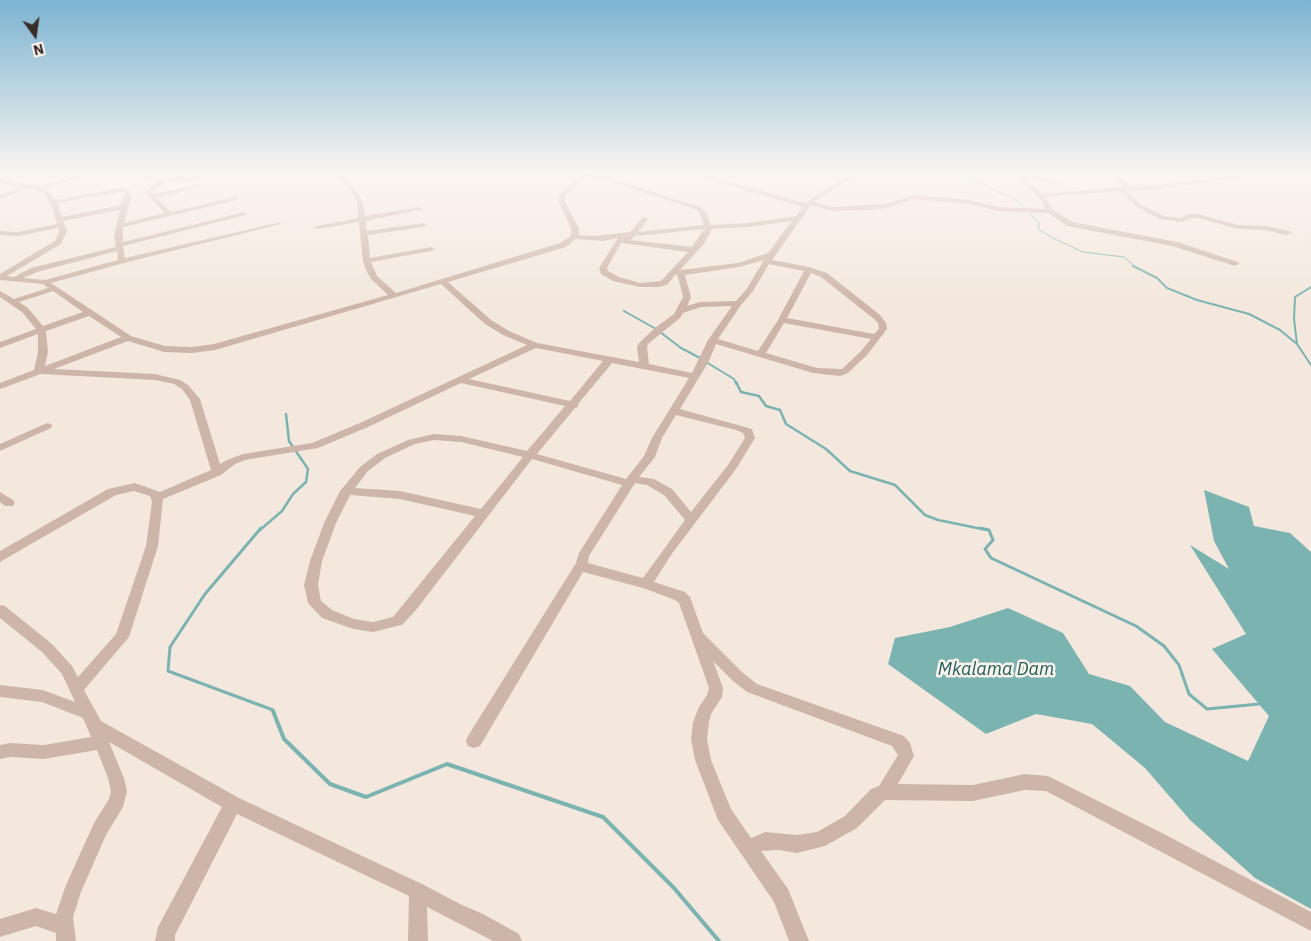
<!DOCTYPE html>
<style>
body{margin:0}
#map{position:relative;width:1311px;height:941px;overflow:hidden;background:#f4e8de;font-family:"IBM Plex Sans",sans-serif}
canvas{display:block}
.north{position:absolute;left:10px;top:10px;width:50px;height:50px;-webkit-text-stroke:4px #fbf2eb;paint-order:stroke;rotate:166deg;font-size:14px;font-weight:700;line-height:20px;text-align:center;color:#3a2d29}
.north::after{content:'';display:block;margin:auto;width:18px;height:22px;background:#3a2d29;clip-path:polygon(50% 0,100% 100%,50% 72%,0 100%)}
</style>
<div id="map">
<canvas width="1311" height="941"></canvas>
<div class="north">N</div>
</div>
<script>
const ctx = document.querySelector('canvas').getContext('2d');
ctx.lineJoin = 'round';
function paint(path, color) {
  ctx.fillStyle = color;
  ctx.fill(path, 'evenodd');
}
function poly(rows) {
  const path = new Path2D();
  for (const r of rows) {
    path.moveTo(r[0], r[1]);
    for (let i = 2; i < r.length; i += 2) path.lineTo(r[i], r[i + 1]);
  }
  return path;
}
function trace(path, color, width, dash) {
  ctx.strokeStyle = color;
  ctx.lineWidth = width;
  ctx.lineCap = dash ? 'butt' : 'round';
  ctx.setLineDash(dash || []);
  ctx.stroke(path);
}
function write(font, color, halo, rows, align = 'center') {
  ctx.font = font + ' "IBM Plex Sans",sans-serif';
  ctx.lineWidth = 5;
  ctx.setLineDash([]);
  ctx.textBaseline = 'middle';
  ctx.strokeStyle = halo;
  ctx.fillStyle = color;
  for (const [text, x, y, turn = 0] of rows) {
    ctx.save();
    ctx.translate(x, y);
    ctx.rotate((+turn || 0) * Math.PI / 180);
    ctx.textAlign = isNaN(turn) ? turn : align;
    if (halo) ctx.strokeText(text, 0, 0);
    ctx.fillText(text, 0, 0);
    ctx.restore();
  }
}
paint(poly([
 [1204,490,1249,507,1254,526,1290,533,1311,552,1311,909,1255,878,1190,820,1145,768,1092,724,1036,714,986,734,888,664,895,638,950,627,1008,608,1063,633,1089,674,1130,686,1165,722,1248,761,1269,716,1212,649,1246,634,1190,545,1229,569,1214,541]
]), '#7bb3b1');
trace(poly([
 [957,173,1018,201,1039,223,1038,229,1053,238,1083,252,1124,257,1135,267]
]), '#7bb3b1', 1);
trace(poly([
 [1133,266,1157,278,1167,288,1197,300,1249,314,1280,330,1297,344],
 [1311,287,1295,297,1294,319,1297,344,1311,365],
 [624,311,656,329],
 [660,332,681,348,702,359],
 [706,362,734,379,736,384]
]), '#7bb3b1', 2);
trace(poly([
 [736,382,741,392,759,396,766,406,780,410,786,424,826,449,850,471,895,485,925,515,938,520,987,530],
 [260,530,282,511,293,494,306,482,308,469,289,441,286,414]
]), '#7bb3b1', 2.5);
trace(poly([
 [261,528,205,594,170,647,168,671,273,710,274,713],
 [980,528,989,530,993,540,985,549,991,558,1136,626,1164,646,1179,665,1189,694,1207,709,1259,704]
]), '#7bb3b1', 3);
trace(poly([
 [273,711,284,739,330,784,366,797,447,764,603,817,674,888,719,941]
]), '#7bb3b1', 4);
paint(poly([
 [16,173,26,173,6,180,37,186,88,174,88,176,43,188,49,191,55,200,120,188,130,191,131,198,124,223,165,213,146,194,148,189,157,181,120,173,134,173,162,178,225,173,186,181,164,182,153,191,152,194,210,183,210,185,157,198,171,212,235,197,237,198,237,200,123,227,123,242,244,212,247,214,246,215,123,246,125,258,281,222,281,224,124,263,51,283,131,336,165,346,192,347,214,344,388,295,371,279,366,270,363,261,359,222,317,229,313,227,358,218,357,201,349,188,334,173,341,173,353,186,363,201,365,216,420,207,423,209,366,221,367,231,423,223,427,225,423,227,368,235,370,258,431,247,435,249,431,251,371,262,377,276,396,293,560,243,571,236,571,228,559,202,559,195,576,179,585,173,594,173,700,207,706,213,711,225,748,223,796,216,803,207,685,173,696,173,805,203,852,173,860,173,814,202,833,207,885,204,914,195,969,200,998,207,1046,209,1039,198,1014,173,1027,173,1059,183,1056,185,1024,176,1042,194,1122,187,1123,185,1115,179,1112,173,1118,173,1120,177,1128,184,1128,187,1153,186,1254,173,1273,173,1153,190,1127,191,1141,205,1164,216,1181,218,1186,215,1198,214,1238,225,1266,226,1293,232,1286,235,1266,230,1238,229,1198,218,1188,219,1182,222,1160,219,1137,207,1120,191,1045,197,1053,210,1072,222,1177,242,1238,262,1239,264,1235,266,1172,246,1067,226,1049,213,998,211,969,204,914,199,886,208,869,210,833,211,811,205,772,260,809,267,827,273,880,315,886,323,887,329,867,355,848,373,840,376,813,373,716,344,709,361,680,409,752,429,755,438,736,469,671,555,654,582,685,592,690,597,703,633,743,673,757,684,904,736,910,743,914,756,898,784,973,785,1025,774,1048,776,1164,834,1311,912,1311,931,1046,791,1025,790,973,801,885,800,857,828,825,846,797,853,778,850,761,851,788,889,809,941,789,941,774,902,718,820,695,760,691,739,693,722,699,707,707,695,709,688,679,603,675,600,643,588,583,572,480,746,474,748,468,746,466,741,468,736,576,563,579,553,622,485,532,459,416,610,402,625,397,626,373,632,353,629,322,618,308,603,304,585,310,561,324,523,340,491,360,467,377,454,408,440,434,434,461,436,527,451,565,406,461,383,368,427,318,448,245,460,235,464,221,475,163,499,158,546,129,637,84,690,101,721,239,798,424,885,460,904,483,914,519,934,522,941,493,941,427,907,428,941,408,941,409,896,237,814,175,935,175,941,155,941,158,927,222,807,109,742,124,778,127,791,123,807,106,835,81,892,73,917,76,941,56,941,56,933,36,926,0,937,0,919,36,908,56,914,66,885,94,823,109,799,111,791,108,778,97,750,44,759,10,757,0,759,0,745,10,743,44,745,91,737,83,718,42,702,0,697,0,685,43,690,75,702,62,674,42,652,0,618,0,605,5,606,52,644,72,666,78,677,116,634,146,546,152,502,150,496,134,491,116,495,0,562,0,551,108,489,135,483,160,492,211,470,190,400,182,389,174,384,155,380,41,374,0,389,0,383,34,370,38,352,38,334,0,348,0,342,36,329,22,312,0,297,0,291,14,299,48,288,43,284,0,280,0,274,55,241,59,231,58,228,18,236,0,235,0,231,18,232,57,224,53,208,44,193,28,188,0,199,0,195,21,187,0,183,0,178,16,173],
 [589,176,696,209,700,214,704,225,638,232,648,219,644,217,642,218,630,232,595,236,579,235,579,228,565,202,565,195,580,181,589,176],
 [120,192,125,193,121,205,62,217,57,203,120,192],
 [120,210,114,236,116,247,31,268,14,277,7,276,61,244,67,231,63,221,120,210],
 [792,221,768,253,738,263,680,270,704,244,712,229,748,227,792,221],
 [704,229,692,247,631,240,635,236,704,229],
 [618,238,599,268,601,274,613,281,640,287,658,287,667,285,676,274,678,277,683,297,674,314,655,328,639,343,637,348,639,362,537,343,509,331,491,320,448,282,566,247,576,239,603,241,618,238],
 [621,243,622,243,688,252,661,281,640,283,619,277,608,271,607,268,621,243],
 [117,251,118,260,45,280,23,278,37,272,117,251],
 [764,260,746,290,736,301,700,302,687,306,691,297,685,275,739,267,764,260],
 [769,264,804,271,778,320,758,351,718,339,741,305,753,291,769,264],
 [811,273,821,277,874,319,878,323,879,329,874,334,787,318,811,273],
 [441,284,485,324,503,335,527,345,360,423,312,443,243,454,227,460,220,464,200,399,188,385,180,380,155,374,54,369,128,341,164,352,192,353,215,350,441,284],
 [53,291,83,312,43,326,28,308,19,302,53,291],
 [732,306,708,340,692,373,649,364,647,348,648,344,680,318,683,313,701,307,732,306],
 [89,316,121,337,45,366,48,352,46,331,89,316],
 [784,323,871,339,861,351,842,369,817,368,766,353,784,323],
 [536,348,603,361,570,401,469,379,536,348],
 [612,363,689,378,652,438,644,456,626,479,537,454,575,408,578,407,578,404,612,363],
 [676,415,736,430,743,433,745,438,728,465,691,512,672,489,654,479,639,477,655,457,662,438,676,415],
 [434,440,461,442,523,457,481,509,400,491,355,488,368,471,385,458,415,444,434,440],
 [635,483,647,485,664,495,685,520,643,578,588,563,589,556,635,483],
 [350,495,400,499,475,516,393,617,373,622,354,619,332,610,321,601,318,585,322,561,336,523,350,495],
 [713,661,733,681,747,692,892,746,898,755,879,786,871,789,845,816,817,832,797,835,765,832,751,838,731,809,711,760,707,739,709,722,711,714,722,697,723,688,713,661],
 [47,423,51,424,52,426,51,428,0,451,0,444,47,423],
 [0,492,13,500,15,503,13,506,5,506,0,502,0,492]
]), '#cdb6a9');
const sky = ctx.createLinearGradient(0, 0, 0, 305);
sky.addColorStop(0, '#7cb4d2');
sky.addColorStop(0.57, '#faf5f0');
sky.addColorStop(1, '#faf5f000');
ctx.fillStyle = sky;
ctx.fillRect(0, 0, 1311, 305);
write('italic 18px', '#1b5f5d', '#fbf2eb', [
 ["Mkalama Dam",996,670]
]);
</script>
